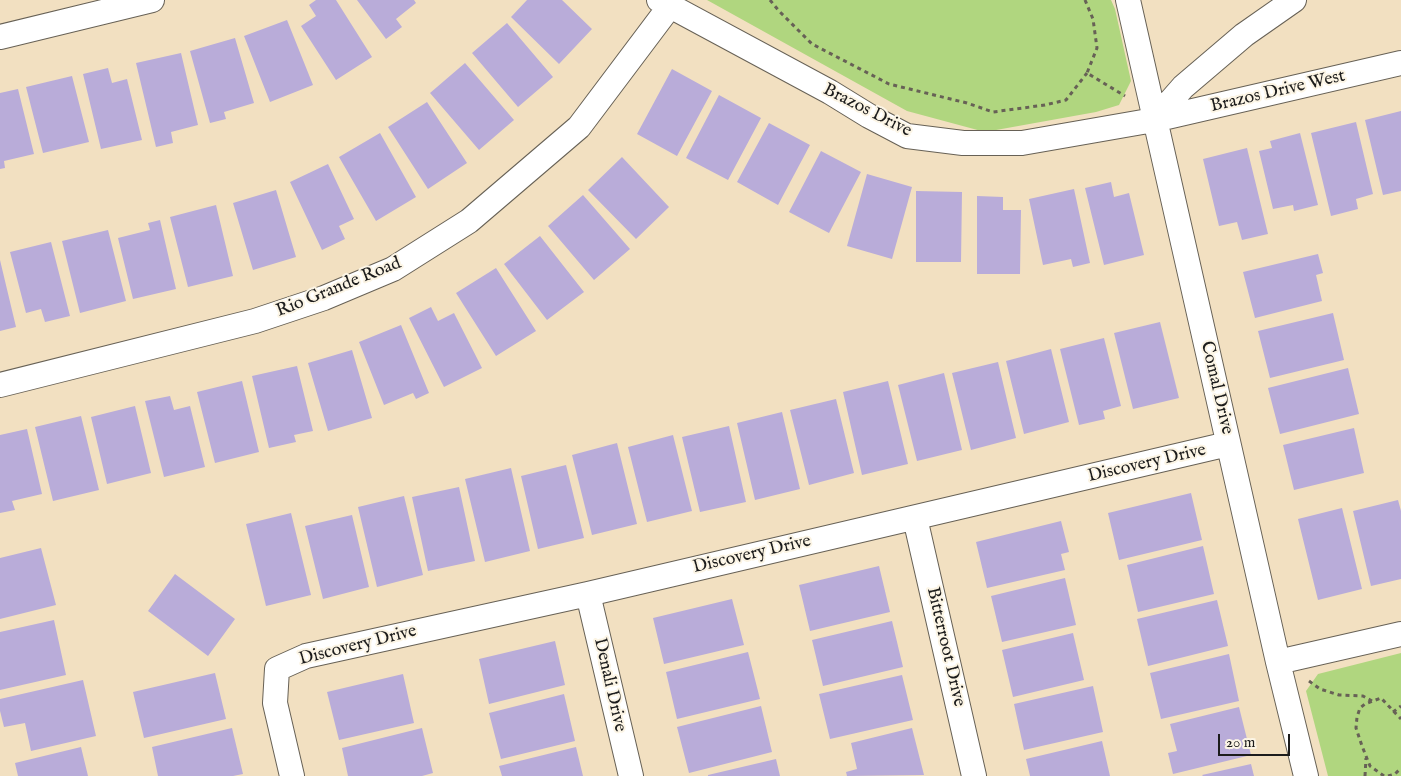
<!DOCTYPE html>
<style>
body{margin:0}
#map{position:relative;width:1401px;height:776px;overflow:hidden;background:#f2e0c1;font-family:"IM FELL English",serif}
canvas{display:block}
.scale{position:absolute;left:1218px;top:734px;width:72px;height:22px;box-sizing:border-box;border:2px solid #1c1c1c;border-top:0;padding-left:6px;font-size:15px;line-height:18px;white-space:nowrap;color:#1c1c1c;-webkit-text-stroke:4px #fcf5e5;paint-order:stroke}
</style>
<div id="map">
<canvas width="1401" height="776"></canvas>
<div class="scale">20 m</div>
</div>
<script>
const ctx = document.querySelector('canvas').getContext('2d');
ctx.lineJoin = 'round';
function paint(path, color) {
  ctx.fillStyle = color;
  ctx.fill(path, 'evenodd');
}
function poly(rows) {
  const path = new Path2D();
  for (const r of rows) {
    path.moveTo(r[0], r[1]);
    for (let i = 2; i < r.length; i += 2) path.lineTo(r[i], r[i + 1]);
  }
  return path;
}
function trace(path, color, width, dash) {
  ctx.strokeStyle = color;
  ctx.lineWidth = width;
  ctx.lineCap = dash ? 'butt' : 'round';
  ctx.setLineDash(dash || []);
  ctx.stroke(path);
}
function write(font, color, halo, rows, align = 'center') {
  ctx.font = font + ' "IM FELL English",serif';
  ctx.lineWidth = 4;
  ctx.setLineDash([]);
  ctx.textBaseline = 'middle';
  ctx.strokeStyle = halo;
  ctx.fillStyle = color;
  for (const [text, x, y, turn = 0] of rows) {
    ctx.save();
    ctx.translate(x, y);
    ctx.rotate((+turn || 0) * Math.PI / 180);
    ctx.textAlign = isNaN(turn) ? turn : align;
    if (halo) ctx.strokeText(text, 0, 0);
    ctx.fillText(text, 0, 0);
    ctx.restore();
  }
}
paint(poly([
 [707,0,1111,0,1115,9,1131,81,1119,105,1096,112,985,132,907,111],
 [1401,653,1401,776,1328,776,1306,691,1318,674]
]), '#b0d67f');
paint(poly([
 [316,0,336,0,372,57,336,80,301,26,316,16,309,5],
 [357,0,414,0,416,3,396,19,402,27,386,39],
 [527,0,562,0,592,29,559,64,511,17],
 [287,20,313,85,270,102,244,36],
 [507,23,553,77,518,107,472,53],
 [235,38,254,103,224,112,226,119,210,123,190,51],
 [181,53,198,125,171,132,173,143,156,147,136,63],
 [465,63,514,120,479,150,430,93],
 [108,68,112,83,127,79,142,140,101,149,83,74],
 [672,69,712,91,677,156,637,134],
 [72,76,89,142,43,153,26,87],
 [18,89,34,154,4,161,5,168,0,169,0,93],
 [719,95,761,118,728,180,686,158],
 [427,102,467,163,428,189,388,127],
 [1401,111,1401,191,1383,195,1365,120],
 [1356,122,1373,194,1356,199,1358,209,1331,216,1311,133],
 [769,123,810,145,778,205,737,182],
 [380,133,416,197,376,221,339,157],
 [1300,133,1318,205,1294,211,1293,205,1273,209,1259,151,1272,148,1270,141],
 [1247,148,1268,234,1242,240,1237,222,1219,226,1203,159],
 [821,151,861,172,829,233,789,212],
 [622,157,669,207,636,239,588,190],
 [328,164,354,219,339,226,345,239,322,250,290,182],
 [867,174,912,187,892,259,847,246],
 [1111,182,1114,197,1129,193,1144,255,1104,265,1085,188],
 [1074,189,1090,263,1073,267,1071,259,1043,265,1029,199],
 [276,190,296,257,253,270,233,203],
 [916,191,962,192,961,262,916,262],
 [583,195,630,249,594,280,548,226],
 [977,196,1003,197,1003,210,1021,210,1020,274,977,274],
 [216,205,233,276,188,287,170,217],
 [160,220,176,289,133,299,118,238,150,230,148,223],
 [108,230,126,301,80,313,62,241],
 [540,236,584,292,547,320,504,264],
 [51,242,70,316,45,322,41,309,26,313,10,252],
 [1318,254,1323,273,1316,275,1322,301,1255,318,1243,272],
 [0,260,16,327,0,331],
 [496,268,536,331,496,356,456,293],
 [431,307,438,321,454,313,482,368,444,387,409,318],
 [1333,313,1344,360,1270,378,1258,331],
 [1160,322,1179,398,1133,409,1114,333],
 [401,325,429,393,416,399,413,393,384,405,359,342],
 [1104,338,1121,406,1103,411,1105,419,1079,425,1060,349],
 [1051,349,1069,422,1024,434,1006,361],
 [352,350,372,418,328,431,308,363],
 [998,362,1016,438,971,450,952,373],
 [297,366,313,431,294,435,296,442,269,448,252,376],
 [1348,368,1359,414,1280,434,1268,388],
 [944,373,962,450,917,461,898,385],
 [242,381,259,452,215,463,197,392],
 [888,381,908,464,862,475,843,392],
 [170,396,174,410,190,406,205,467,164,477,145,401],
 [836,399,854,473,809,485,790,410],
 [135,406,151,473,107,484,91,417],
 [782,412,800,489,755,500,737,423],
 [81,416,99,490,53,501,35,427],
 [729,426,746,502,700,512,682,437],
 [1354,428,1364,473,1294,490,1283,445],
 [27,429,42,494,12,501,15,510,0,513,0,435],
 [673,435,692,511,647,522,628,447],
 [617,443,637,524,592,535,572,455],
 [566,465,584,538,538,549,521,476],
 [511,468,530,551,485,562,465,479],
 [459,487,475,561,428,571,412,497],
 [1191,493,1202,540,1119,560,1108,513],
 [404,496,423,575,377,587,358,507],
 [1398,500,1401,511,1401,579,1371,586,1353,511],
 [1342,508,1362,589,1318,600,1298,519],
 [291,513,311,595,266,606,246,524],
 [352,515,369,587,323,599,305,526],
 [1061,521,1069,552,1061,554,1065,570,987,588,976,542],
 [1203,546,1214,594,1138,612,1127,565],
 [41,548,56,605,0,619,0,558],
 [879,566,890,612,810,631,799,585],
 [175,574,235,619,208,656,148,611],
 [1065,578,1076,625,1002,642,991,596],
 [732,599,744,645,664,664,653,618],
 [1217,600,1228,646,1148,666,1137,619],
 [54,620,66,675,0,690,0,632],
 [892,621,903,667,823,686,812,640],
 [1073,633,1084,680,1013,697,1002,650],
 [555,641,565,685,489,704,479,659],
 [748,652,760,699,677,719,666,672],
 [1229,654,1239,701,1161,719,1150,673],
 [215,673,226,719,144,738,133,692],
 [403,674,414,723,339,740,327,692],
 [902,675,913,720,830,739,819,694],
 [83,680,96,736,31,751,25,723,4,727,0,711,0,699],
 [1093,686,1103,732,1024,750,1014,704],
 [564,694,575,741,501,759,489,713],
 [761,706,772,752,689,773,677,727],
 [1239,707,1251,755,1173,774,1168,753,1177,751,1170,724],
 [232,728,243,774,233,776,158,776,152,747],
 [422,728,433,773,422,776,348,776,342,748],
 [912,728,924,775,847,776,846,772,857,769,851,743],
 [1102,741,1110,776,1030,776,1026,759],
 [81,747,88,776,18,776,15,763],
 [576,747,583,776,502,776,499,766],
 [776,759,780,776,708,776,708,775],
 [1251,764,1254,776,1203,776,1202,775]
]), '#b9acd9');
const minor = poly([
 [659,0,830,92,869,116,907,136,963,143,1022,143,1154,120,1401,63],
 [1128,0,1278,662,1306,776],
 [0,37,152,0],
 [1154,120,1183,87,1244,35,1294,0],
 [0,385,255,321,324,298,393,269,469,221,579,127,670,6],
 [915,518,974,776],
 [588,594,631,776],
 [1278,662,1401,634],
 [292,776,275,703,277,669,306,656,588,594,1228,444]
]);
trace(minor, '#676156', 26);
trace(poly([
 [770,0,779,11,812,44,889,84,967,103,993,112,1045,105,1066,100,1087,73],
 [1085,0,1093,19,1097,48,1087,73,1125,96],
 [1309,681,1320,689,1339,695,1363,696,1372,701],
 [1393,712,1401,706],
 [1365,776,1366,758],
 [1384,776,1370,766,1362,746,1356,728,1357,717,1360,708,1365,704,1381,698,1401,719],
 [1388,776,1395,774,1401,768]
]), '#676156', 3, [4, 4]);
trace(minor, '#fff', 24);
write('18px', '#1c1c1c', '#fcf5e5', [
 ["Brazos Drive West",1278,92,-13],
 ["Brazos Drive",867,111,27],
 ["Rio Grande Road",339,288,-22],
 ["Comal Drive",1216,388,77],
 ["Discovery Drive",1147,464,-13],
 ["Discovery Drive",752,555,-13],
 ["Discovery Drive",358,646,-14],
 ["Bitterroot Drive",945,647,77],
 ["Denali Drive",609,685,77]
]);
</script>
